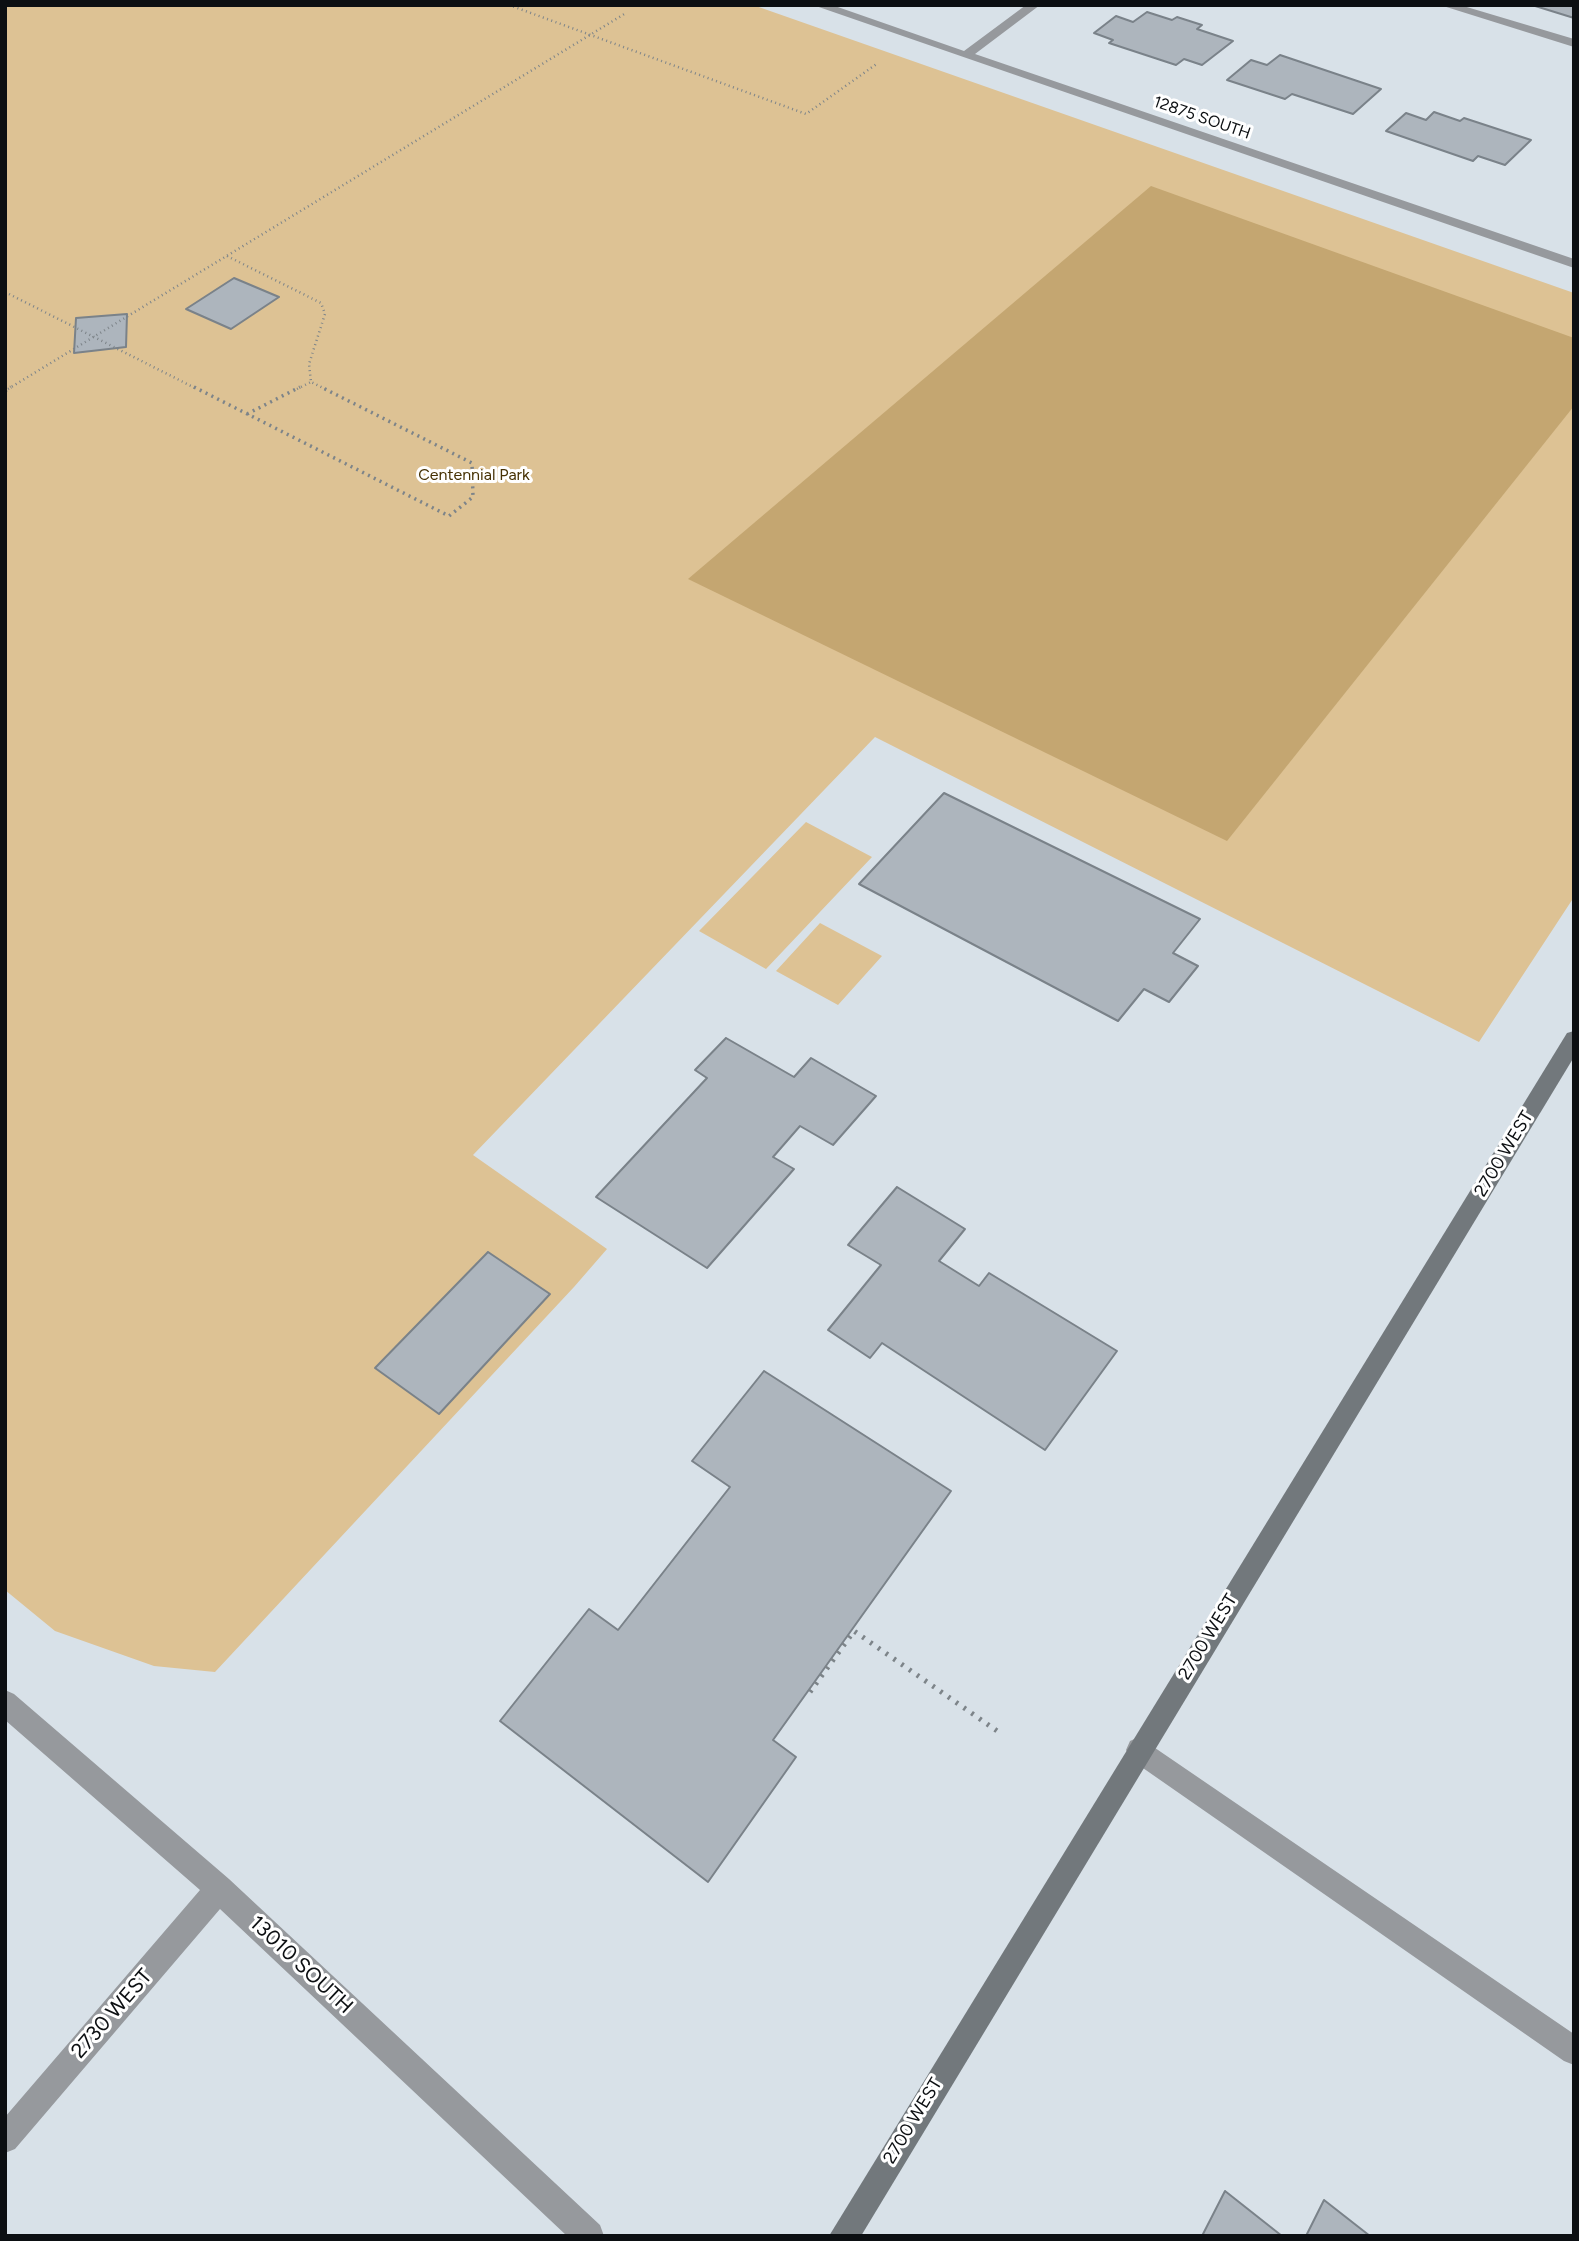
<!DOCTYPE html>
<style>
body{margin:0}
#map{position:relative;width:1579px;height:2241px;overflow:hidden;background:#d8e1e8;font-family:Figtree,sans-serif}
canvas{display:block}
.frame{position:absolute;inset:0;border:7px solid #0c0f12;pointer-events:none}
</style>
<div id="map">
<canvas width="1579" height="2241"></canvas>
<div class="frame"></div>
</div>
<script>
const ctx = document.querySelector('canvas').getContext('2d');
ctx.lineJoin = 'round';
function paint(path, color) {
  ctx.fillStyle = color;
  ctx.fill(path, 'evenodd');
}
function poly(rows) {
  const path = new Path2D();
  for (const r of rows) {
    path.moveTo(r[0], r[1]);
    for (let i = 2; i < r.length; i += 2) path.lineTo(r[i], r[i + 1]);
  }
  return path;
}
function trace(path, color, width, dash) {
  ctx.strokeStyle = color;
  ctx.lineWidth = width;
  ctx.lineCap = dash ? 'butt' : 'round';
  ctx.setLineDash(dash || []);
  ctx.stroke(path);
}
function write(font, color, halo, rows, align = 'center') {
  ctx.font = font + ' Figtree,sans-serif';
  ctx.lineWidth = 6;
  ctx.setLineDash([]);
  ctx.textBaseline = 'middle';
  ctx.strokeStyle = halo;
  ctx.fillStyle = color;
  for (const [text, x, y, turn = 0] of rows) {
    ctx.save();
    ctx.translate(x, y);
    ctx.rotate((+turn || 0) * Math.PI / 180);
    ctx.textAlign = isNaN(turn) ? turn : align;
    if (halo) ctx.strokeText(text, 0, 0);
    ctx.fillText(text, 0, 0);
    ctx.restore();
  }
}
paint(poly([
 [5,5,753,5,1574,293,1574,897,1479,1042,875,737,473,1155,607,1249,574,1287,215,1672,154,1666,55,1631,5,1590],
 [806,822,872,857,766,969,699,931],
 [820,923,882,956,838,1005,776,971]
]), '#ddc294');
paint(poly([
 [1151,186,1574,338,1574,406,1227,841,688,579]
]), '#c4a671');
const building = poly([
 [1532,5,1574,5,1574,18,1532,5],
 [1147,12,1172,20,1177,17,1202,25,1197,29,1233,41,1202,65,1184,59,1176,65,1109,43,1113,40,1094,33,1116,16,1133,22,1147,12],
 [1280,55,1381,89,1353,114,1292,94,1285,99,1227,80,1251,60,1267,65,1280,55],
 [1434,112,1460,121,1464,118,1531,140,1505,165,1478,156,1473,161,1386,131,1406,113,1426,120,1434,112],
 [234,278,279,297,231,329,186,309,234,278],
 [127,314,126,347,74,353,76,318,127,314],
 [944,793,1200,919,1173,953,1198,966,1169,1002,1144,989,1118,1021,859,884,944,793],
 [726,1038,794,1077,811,1058,876,1096,833,1145,800,1126,773,1157,794,1169,707,1268,596,1197,707,1078,695,1070,726,1038],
 [897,1187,965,1229,939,1261,979,1286,989,1273,1117,1351,1045,1450,882,1343,870,1358,828,1330,881,1265,848,1245,897,1187],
 [488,1252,550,1294,439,1414,375,1368,488,1252],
 [764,1371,951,1491,773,1740,796,1757,708,1882,500,1721,589,1609,618,1630,730,1487,692,1461,764,1371],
 [1225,2191,1282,2236,1202,2236,1225,2191],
 [1324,2200,1370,2236,1306,2236,1324,2200]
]);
paint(building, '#adb5bd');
trace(building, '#7a8289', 2);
trace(poly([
 [509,5,806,114,878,63],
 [227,256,321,303,325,314,309,364,311,382,325,389],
 [5,292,197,389],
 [8,389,626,13],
 [297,389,311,382]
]), '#7d8489', 2.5, [1, 3.5]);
trace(poly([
 [194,387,449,516,473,497,472,463,321,387],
 [5,391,11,387],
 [247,414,300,387]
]), '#7d8489', 3.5, [2, 4.5]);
trace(poly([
 [810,1692,854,1631,1000,1733]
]), '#7d8489', 5, [2.5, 7]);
paint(poly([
 [1440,5,1460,5,1574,39,1574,47,1440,5],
 [1139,1737,1574,2034,1574,2065,1564,2061,1130,1759,1126,1750,1130,1741,1139,1737]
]), '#96999d');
paint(poly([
 [813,5,832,5,964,51,1026,5,1040,5,975,54,1574,259,1574,268,813,5],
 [5,1690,14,1694,229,1879,600,2225,604,2236,567,2236,220,1909,15,2149,5,2153,5,2117,200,1890,5,1720,5,1690]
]), '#96999d');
paint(poly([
 [1574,1031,1574,1057,861,2236,829,2236,1567,1033,1574,1031]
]), '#72787c');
write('16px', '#0c0f12', '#fff', [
 ["12875 SOUTH",1202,118,19]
]);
write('16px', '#463104', '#fff', [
 ["Centennial Park",474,475]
]);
write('18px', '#0c0f12', '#fff', [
 ["2700 WEST",1504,1154,-59],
 ["2700 WEST",1208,1637,-59],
 ["2700 WEST",913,2121,-59]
]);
write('21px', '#0c0f12', '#fff', [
 ["13010 SOUTH",301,1965,43],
 ["2730 WEST",112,2014,-49]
]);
</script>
